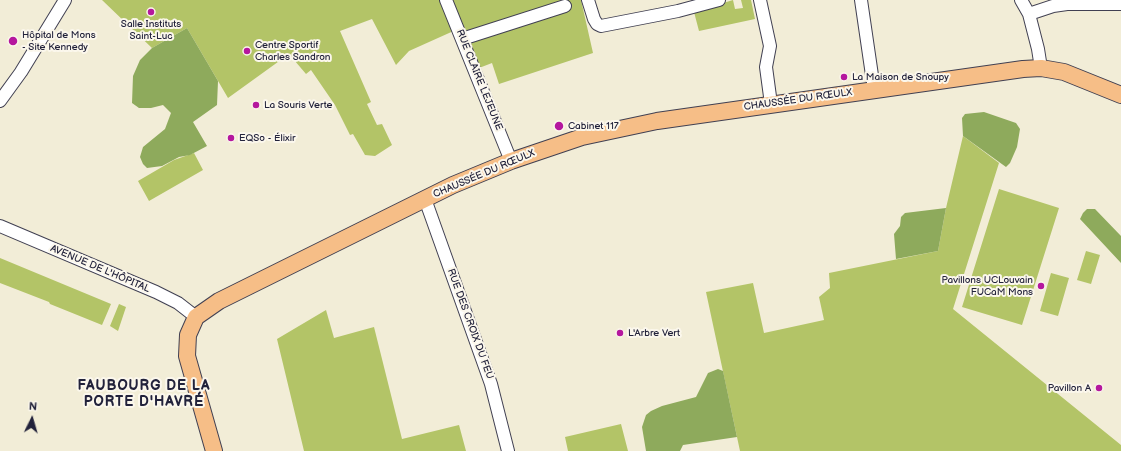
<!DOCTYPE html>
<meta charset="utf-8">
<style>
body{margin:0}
#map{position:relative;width:1121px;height:451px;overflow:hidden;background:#f2edd7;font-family:"Balsamiq Sans",sans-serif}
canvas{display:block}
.north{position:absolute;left:12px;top:399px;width:40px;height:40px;-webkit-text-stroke:3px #fbf7ec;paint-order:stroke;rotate:5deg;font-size:11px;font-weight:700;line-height:16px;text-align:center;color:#22223b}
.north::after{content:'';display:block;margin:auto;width:14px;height:18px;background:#22223b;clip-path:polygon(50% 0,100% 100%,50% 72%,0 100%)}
</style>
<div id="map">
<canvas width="1121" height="451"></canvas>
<div class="north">N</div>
</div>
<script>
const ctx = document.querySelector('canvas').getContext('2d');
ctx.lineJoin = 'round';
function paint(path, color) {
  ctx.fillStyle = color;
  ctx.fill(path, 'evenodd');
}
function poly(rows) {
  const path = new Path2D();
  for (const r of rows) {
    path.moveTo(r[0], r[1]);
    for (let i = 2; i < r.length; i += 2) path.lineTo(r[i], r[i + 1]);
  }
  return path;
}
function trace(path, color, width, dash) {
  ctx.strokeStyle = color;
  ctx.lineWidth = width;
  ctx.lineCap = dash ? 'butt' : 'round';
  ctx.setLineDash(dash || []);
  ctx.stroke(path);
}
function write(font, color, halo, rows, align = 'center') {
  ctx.font = font + ' "Balsamiq Sans",sans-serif';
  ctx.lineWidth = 4;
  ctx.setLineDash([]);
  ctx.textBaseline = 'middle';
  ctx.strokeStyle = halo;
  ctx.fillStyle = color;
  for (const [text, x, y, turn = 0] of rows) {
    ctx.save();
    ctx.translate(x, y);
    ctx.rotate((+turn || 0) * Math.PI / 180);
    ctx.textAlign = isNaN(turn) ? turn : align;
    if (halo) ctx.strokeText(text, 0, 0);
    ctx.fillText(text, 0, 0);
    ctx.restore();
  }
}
paint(poly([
 [102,0,446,0,458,29,409,51,396,65,372,19,340,31,371,102,367,104,377,125,382,124,392,145,375,156,365,155,353,134,350,135,335,105,311,70,306,74,289,54,228,98,187,28,152,48],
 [451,0,581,0,593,53,499,84,492,63,479,68],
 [733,0,735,9,743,8,741,0,751,0,755,19,699,31,694,12],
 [963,136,999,163,953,309,1121,445,1121,451,740,451,706,292,753,283,764,333,824,320,819,297,830,288,829,273,938,251,946,208],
 [194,153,203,170,149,201,138,181,174,160],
 [999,189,1059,208,1022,325,962,307],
 [1086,251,1100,255,1091,284,1077,280],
 [0,258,111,304,102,325,50,304,49,302,0,283],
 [1051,273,1069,278,1058,316,1040,311],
 [119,304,126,307,118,331,110,326],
 [326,310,334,338,374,327,402,439,459,425,466,451,304,451,277,339],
 [621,424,628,451,568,451,565,437]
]), '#b3c467');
paint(poly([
 [187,28,218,81,217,105,193,122,207,146,190,155,179,157,162,166,147,168,143,164,140,157,143,147,165,129,171,113,163,105,151,108,139,108,132,103,133,76,140,60,152,48],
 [984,112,1016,123,1020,129,1017,147,1010,163,1006,167,963,136,962,118,965,114],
 [946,208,938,251,896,259,894,234,900,226,901,217,905,213],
 [1087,209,1095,209,1121,236,1121,263,1080,219,1083,213],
 [718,369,723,371,737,437,683,445,680,451,646,451,642,427,646,415,651,411,662,406,696,397,708,373]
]), '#8eaa5c');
const minor = poly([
 [446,0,511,161],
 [588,0,594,19,597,24,601,26,678,11,719,0],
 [760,0,770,46,766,67,771,104],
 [861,0,874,89],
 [1021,0,1029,14,1038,49,1041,68],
 [1029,14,1053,6,1067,4,1121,4],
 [462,39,565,6],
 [0,101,21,72,65,0],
 [425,199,491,384,508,451],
 [0,226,156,292,178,303,196,317]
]);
const major = poly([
 [214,451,187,356,188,335,196,317,219,301,453,185,511,161,582,137,657,121,1023,69,1041,68,1064,72,1121,95]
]);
trace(minor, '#414052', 14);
trace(major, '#414052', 18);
trace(minor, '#fff', 12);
trace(major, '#f6be87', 16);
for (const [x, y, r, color] of [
 [151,12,4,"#b5179e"],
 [13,41,5,"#b5179e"],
 [247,51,4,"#b5179e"],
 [844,77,4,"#b5179e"],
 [256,105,4,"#b5179e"],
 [559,126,5,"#b5179e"],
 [231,138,4,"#b5179e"],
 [1041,286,4,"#b5179e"],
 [620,333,4,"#b5179e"],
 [1099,388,4,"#b5179e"]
]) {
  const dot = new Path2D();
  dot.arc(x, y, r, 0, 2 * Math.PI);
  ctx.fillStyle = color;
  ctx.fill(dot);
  trace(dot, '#fbf7ec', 1.5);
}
write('10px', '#22223b', '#fbf7ec', [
 ["Salle Instituts",151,24,"center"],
 ["Saint-Luc",151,36,"center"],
 ["Hôpital de Mons",22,35],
 ["- Site Kennedy",22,47],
 ["Centre Sportif",255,45],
 ["Charles Sandron",255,57],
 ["La Maison de Snoupy",852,77],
 ["La Souris Verte",264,105],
 ["Cabinet 117",568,126],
 ["EQSo - Élixir",239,138],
 ["Pavillons UCLouvain",1033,280,"right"],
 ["FUCaM Mons",1033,292,"right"],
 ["L'Arbre Vert",628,333],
 ["Pavillon A",1091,388,"right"]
], 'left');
write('10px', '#22223b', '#fbf7ec', [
 ["RUE CLAIRE LEJEUNE",479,80,68],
 ["CHAUSSÉE DU RŒULX",798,100,-8],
 ["CHAUSSÉE DU RŒULX",484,174,-23],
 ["AVENUE DE L'HÔPITAL",100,269,23],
 ["RUE DES CROIX DU FEU",470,324,70]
]);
ctx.letterSpacing = '1px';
write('bold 14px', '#22223b', '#fbf7ec', [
 ["FAUBOURG DE LA",144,386],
 ["PORTE D'HAVRÉ",144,402]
]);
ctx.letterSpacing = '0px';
</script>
